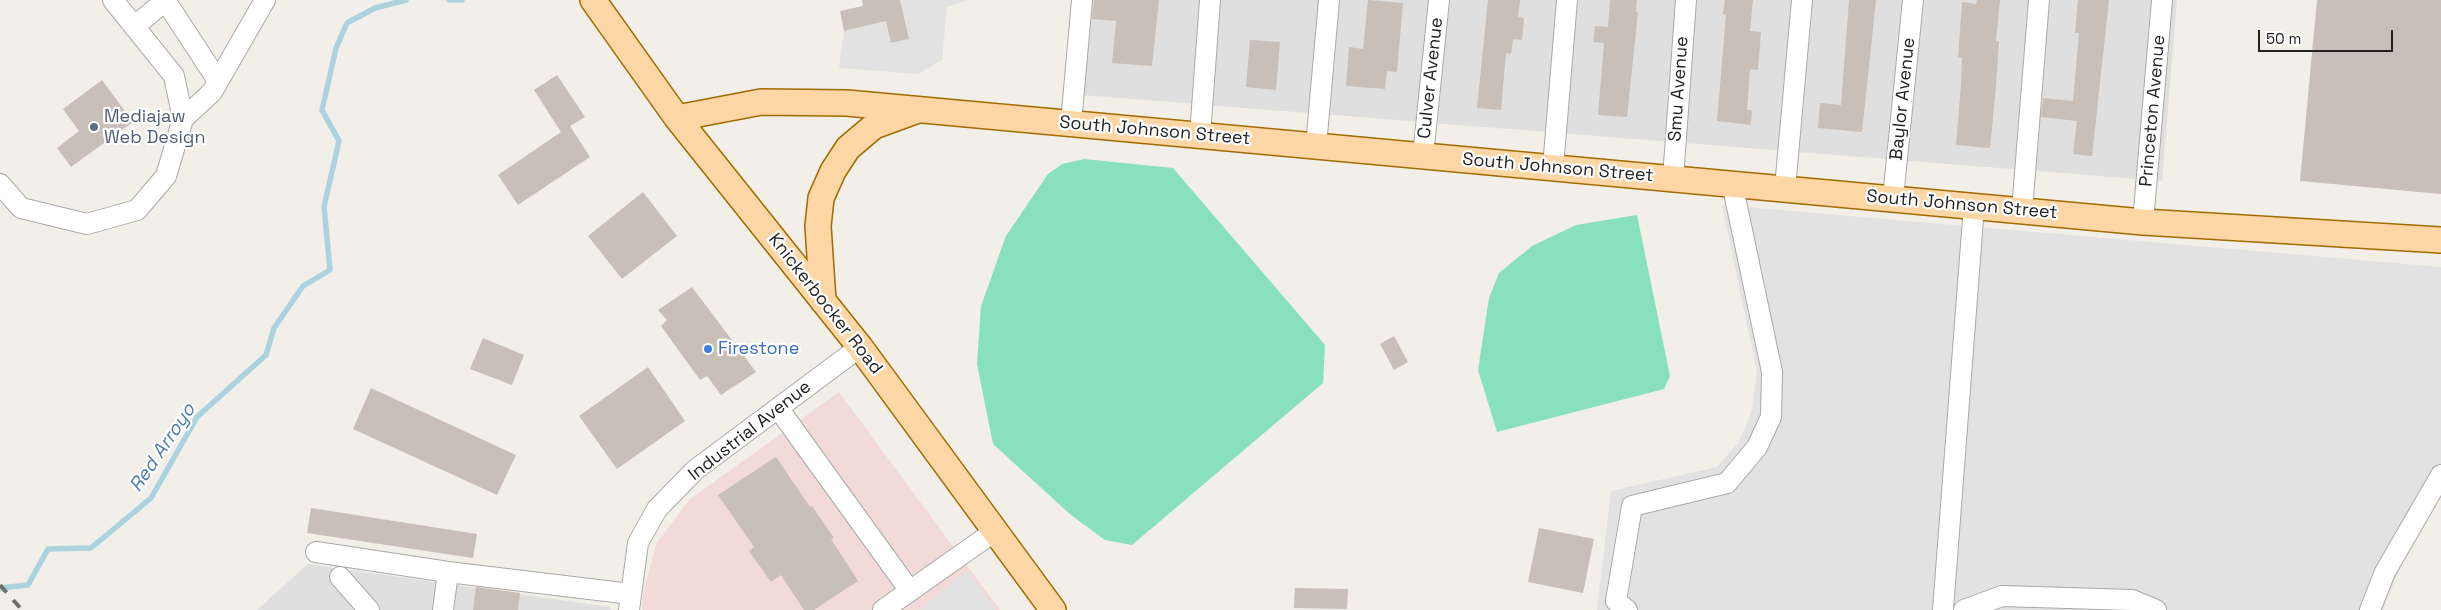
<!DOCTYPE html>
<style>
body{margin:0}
#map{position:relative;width:2441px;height:610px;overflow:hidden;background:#f2efe9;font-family:"Space Grotesk",sans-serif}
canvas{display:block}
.scale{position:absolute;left:2258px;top:30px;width:135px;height:22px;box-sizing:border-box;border:2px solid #222;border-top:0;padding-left:6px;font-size:15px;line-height:18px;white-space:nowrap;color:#222;-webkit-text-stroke:4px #fff;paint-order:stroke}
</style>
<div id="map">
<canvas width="2441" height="610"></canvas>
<div class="scale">50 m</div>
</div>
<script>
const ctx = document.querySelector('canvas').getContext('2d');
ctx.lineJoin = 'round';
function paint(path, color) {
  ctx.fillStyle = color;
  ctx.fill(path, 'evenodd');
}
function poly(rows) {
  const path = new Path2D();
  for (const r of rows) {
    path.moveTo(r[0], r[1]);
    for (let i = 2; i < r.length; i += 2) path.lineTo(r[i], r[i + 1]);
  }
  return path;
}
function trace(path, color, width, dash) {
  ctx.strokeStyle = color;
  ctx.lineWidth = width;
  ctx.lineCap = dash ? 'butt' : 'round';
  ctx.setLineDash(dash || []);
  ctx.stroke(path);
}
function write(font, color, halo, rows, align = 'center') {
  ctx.font = font + ' "Space Grotesk",sans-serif';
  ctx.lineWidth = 4.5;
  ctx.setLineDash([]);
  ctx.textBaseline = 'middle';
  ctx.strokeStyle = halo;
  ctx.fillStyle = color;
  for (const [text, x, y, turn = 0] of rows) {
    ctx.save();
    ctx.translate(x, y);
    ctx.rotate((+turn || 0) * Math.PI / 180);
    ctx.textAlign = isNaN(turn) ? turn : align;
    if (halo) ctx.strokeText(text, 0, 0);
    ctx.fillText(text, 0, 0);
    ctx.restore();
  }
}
paint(poly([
 [1089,0,2177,0,2162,181,1082,95],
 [308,564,610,607,611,610,257,610]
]), '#e0dfdf');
paint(poly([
 [839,392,1000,610,642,610,643,595,656,544,690,499]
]), '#f2dad9');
paint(poly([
 [1084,159,1173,168,1325,345,1323,383,1132,545,1105,540,1071,515,993,444,977,364,981,306,1006,236,1048,174,1062,164],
 [1637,215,1670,376,1664,389,1497,432,1478,370,1489,298,1499,273,1532,246,1576,225]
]), '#88e0be');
paint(poly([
 [900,0,967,0,947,7,942,60,918,74,839,68,844,31,886,21,891,43,909,39],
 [1722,205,2441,267,2441,491,2412,538,2383,610,1597,610,1611,491,1717,467,1738,443,1751,414,1757,372],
 [967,570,996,610,920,610]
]), '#e2e2e2');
trace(poly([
 [449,0,462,0],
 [0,588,28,585,48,549,91,548,151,498,197,417,266,355,274,328,303,286,330,270,324,207,339,141,322,110,336,48,347,23,375,8,406,0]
]), '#aad3df', 5.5);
paint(poly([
 [862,0,900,0,909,39,891,43,886,21,844,31,840,11,863,6],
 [1094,0,1159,0,1152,66,1112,63,1116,21,1092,19],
 [1368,0,1403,3,1397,72,1387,71,1385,89,1346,86,1349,47,1363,49],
 [1488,0,1520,0,1518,17,1524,18,1522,40,1513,39,1511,54,1506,53,1501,110,1477,108],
 [1610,0,1637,0,1636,12,1638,12,1627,117,1598,115,1604,43,1593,42,1595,26,1608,27],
 [1725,0,1753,0,1750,31,1761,32,1758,70,1750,69,1747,110,1752,110,1751,125,1717,121,1726,15,1723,14],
 [1849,0,1876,0,1862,132,1818,128,1820,103,1841,105],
 [1977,0,2000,0,1996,41,1999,41,1996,86,1990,148,1956,145,1961,84,1962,58,1958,57,1962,2,1976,4],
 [2078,0,2109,0,2092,156,2073,154,2077,121,2041,117,2043,98,2073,101,2079,33,2075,33],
 [2317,0,2441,0,2441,194,2300,181],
 [1250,40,1280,42,1276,90,1246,87],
 [557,75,585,117,570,126,590,157,518,205,498,175,561,132,534,90],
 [102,80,133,122,71,167,57,148,79,131,63,109],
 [643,192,677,236,622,279,588,236],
 [692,287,756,372,721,395,707,376,700,380,661,326,667,320,658,310],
 [1394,336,1408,362,1394,370,1380,344],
 [483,338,524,355,512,385,470,369],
 [648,367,685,421,617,469,579,416],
 [371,388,516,455,497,495,353,429],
 [776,457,810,507,812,506,834,538,831,539,858,581,814,610,804,610,781,575,771,582,749,551,754,547,718,495],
 [311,508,477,534,473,558,307,533],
 [1539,528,1594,539,1583,593,1528,582],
 [476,587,520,593,518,610,473,610],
 [1295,588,1348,589,1347,609,1294,608]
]), '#c7bfb8');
const minor = poly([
 [165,0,218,81],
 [134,27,166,0],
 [183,119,212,92,265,0],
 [1071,123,1082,0],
 [1200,135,1210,0],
 [1316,146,1329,0],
 [1423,156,1439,0],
 [1553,167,1567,0],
 [1673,178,1686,0],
 [0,184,21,208,87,224,137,210,166,176,183,119,174,76,113,0],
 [1785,188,1802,0],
 [1893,198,1913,0],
 [2022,210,2039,0],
 [2143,222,2162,0],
 [778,408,910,591],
 [316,552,448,572,631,594],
 [340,577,369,610],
 [443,610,448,572],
 [629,610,638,543,657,509,695,470,860,347],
 [883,610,995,531],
 [1627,610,1616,601,1632,506,1727,483,1757,447,1771,417,1772,372,1732,183],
 [1943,610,1974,206],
 [1964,610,2002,596,2132,600,2156,610],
 [2370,610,2385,572,2441,475]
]);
const major = poly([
 [593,0,677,118,860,347,1053,610],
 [677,118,761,102,847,103,2143,222,2441,240],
 [823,301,818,226,821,198,833,171,848,148,874,126,915,111]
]);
trace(minor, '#a9a9a9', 22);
trace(major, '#a06b00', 28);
trace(minor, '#fff', 20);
trace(major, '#fcd6a4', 25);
trace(poly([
 [0,585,22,610]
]), '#707070', 4, [10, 10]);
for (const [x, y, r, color] of [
 [94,127,5,"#5c6f8a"],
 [708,349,5,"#3f7fe0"]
]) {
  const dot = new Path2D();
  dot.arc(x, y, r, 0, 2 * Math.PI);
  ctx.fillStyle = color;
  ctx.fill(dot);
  trace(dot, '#fff', 2);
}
write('18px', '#222', '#fff', [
 ["Culver Avenue",1431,78,-84],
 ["Smu Avenue",1679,89,-86],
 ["Baylor Avenue",1903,99,-84],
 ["Princeton Avenue",2153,111,-85],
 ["South Johnson Street",1155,131,5],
 ["South Johnson Street",1558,168,5],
 ["South Johnson Street",1962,205,5],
 ["Knickerbocker Road",825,304,52],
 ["Industrial Avenue",750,431,-38]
]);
write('18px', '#4e5e75', '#fff', [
 ["Mediajaw",104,117],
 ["Web Design",104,138]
], 'left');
write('18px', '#366cbe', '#fff', [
 ["Firestone",718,349]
], 'left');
write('italic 19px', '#4a7aab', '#fff', [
 ["Red Arroyo",163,448,-56]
]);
</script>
